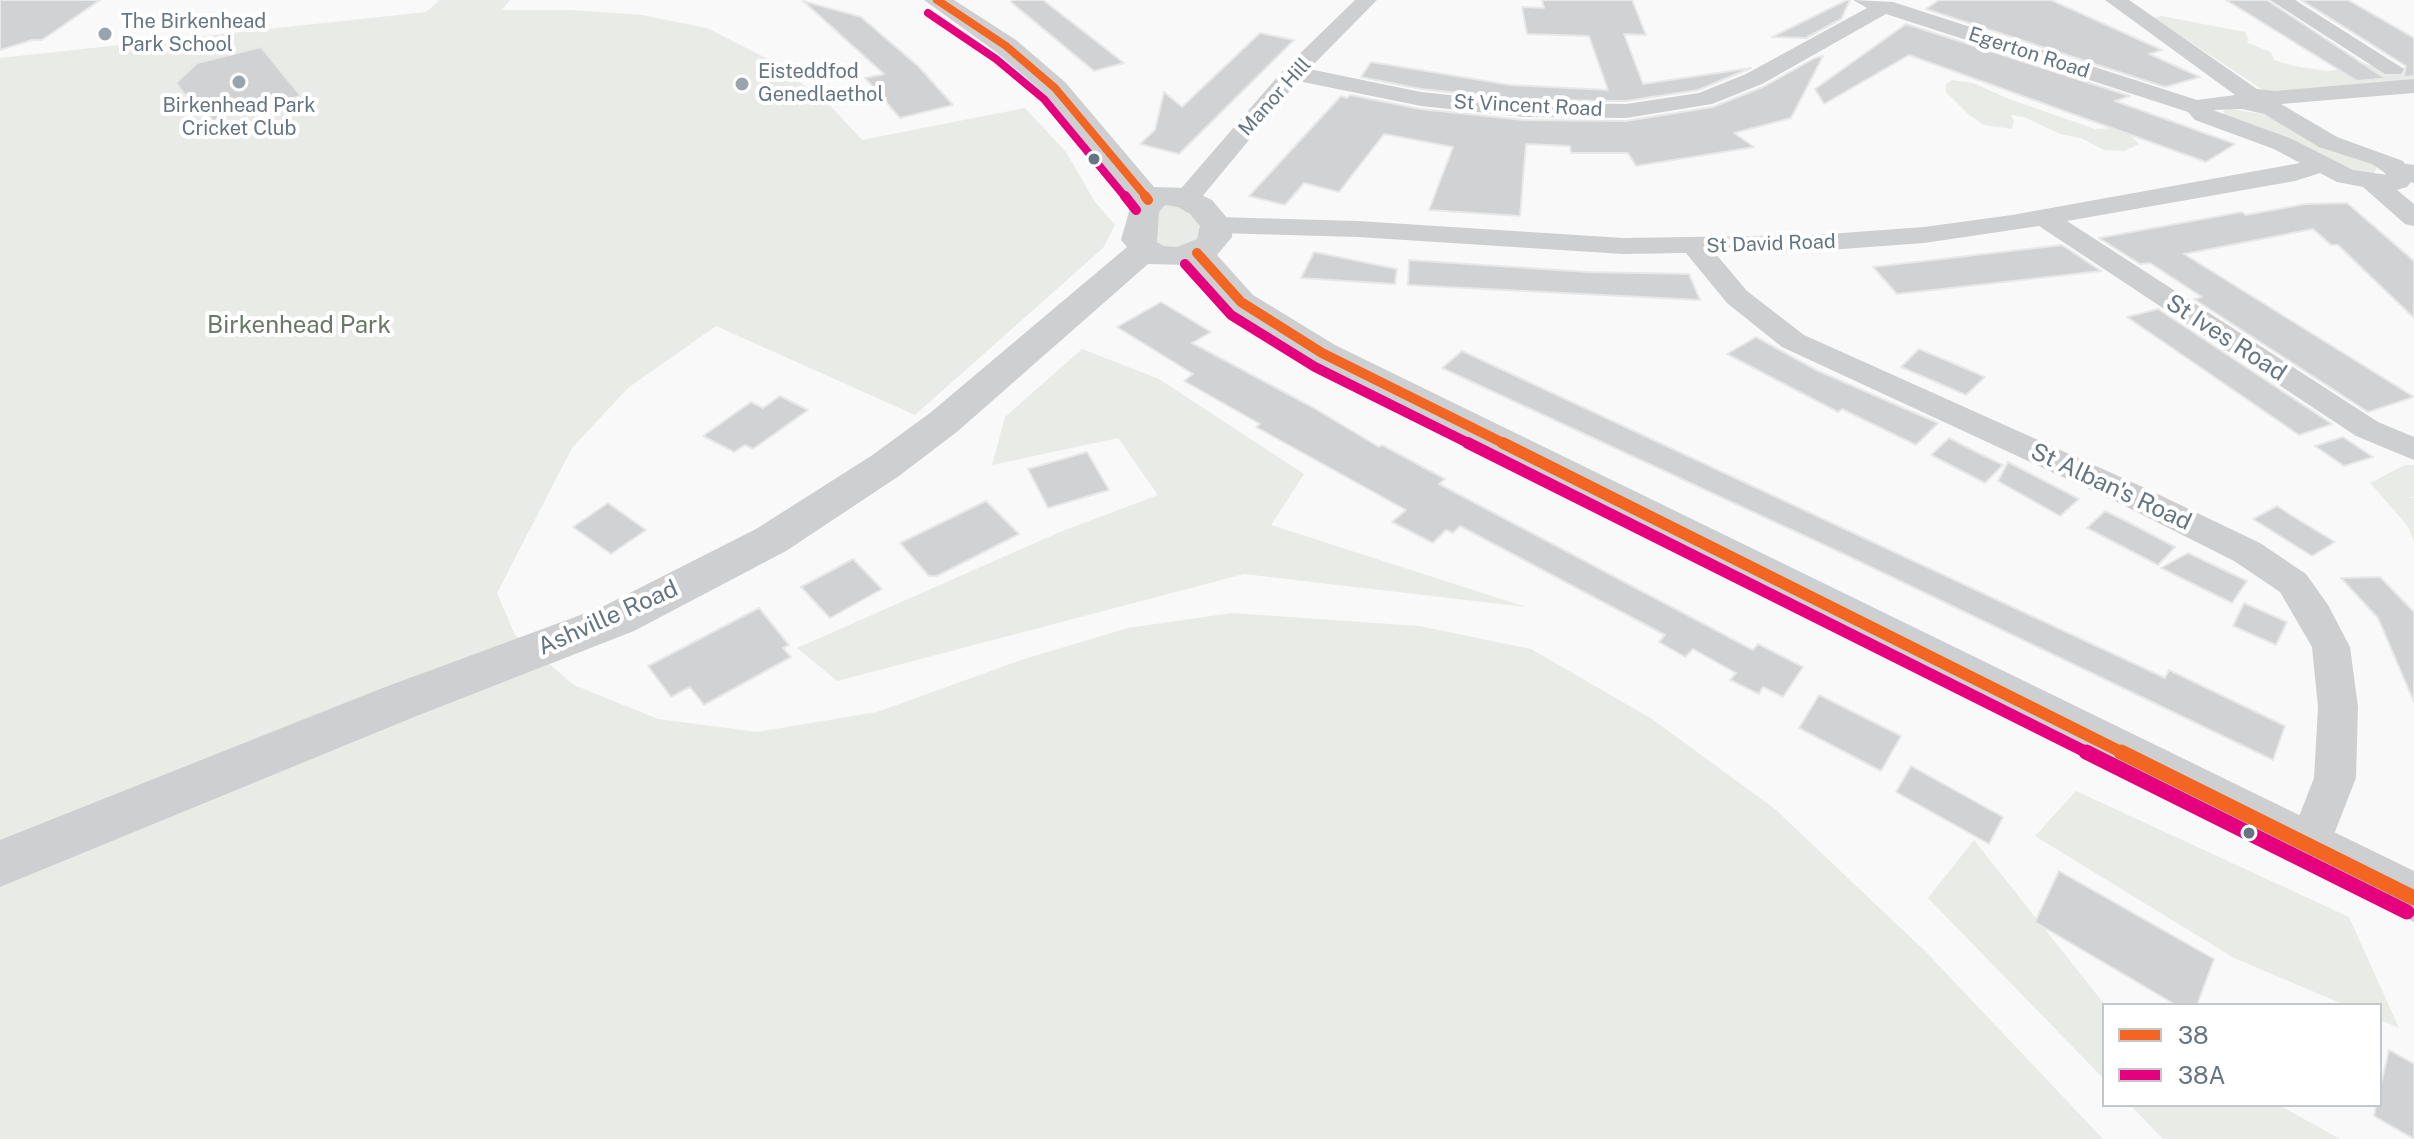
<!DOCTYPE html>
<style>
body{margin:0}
#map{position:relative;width:2414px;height:1139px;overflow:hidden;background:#f9f9f9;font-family:"Public Sans",sans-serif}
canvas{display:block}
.legend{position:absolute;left:2102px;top:1003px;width:280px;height:104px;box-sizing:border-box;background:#fff;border:2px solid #c1c8cd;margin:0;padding:10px 14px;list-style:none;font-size:24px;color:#657683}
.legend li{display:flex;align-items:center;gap:16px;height:40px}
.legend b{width:40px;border:2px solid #c1c8cd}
</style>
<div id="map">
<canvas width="2414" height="1139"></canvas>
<ul class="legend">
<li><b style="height:10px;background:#f26522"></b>38</li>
<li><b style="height:10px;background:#e5007d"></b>38A</li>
</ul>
</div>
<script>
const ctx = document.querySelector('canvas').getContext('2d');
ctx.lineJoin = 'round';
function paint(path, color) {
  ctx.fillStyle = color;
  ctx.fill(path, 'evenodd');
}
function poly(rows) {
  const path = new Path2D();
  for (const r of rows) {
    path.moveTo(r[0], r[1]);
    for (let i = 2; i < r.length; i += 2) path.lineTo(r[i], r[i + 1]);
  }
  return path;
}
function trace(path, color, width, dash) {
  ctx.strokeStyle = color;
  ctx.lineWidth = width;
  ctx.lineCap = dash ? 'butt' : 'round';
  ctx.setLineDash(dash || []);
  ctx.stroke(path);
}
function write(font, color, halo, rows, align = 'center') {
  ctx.font = font + ' "Public Sans",sans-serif';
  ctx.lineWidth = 8;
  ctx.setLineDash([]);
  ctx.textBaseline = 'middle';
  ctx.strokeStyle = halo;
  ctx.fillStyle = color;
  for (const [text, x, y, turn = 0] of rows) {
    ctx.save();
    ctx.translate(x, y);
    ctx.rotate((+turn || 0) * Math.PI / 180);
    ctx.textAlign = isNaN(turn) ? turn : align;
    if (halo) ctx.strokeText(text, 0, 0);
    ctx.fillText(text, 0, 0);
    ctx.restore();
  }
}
paint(poly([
 [440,0,510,0,502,10,570,10,642,15,707,28,766,58,825,100,862,140,1025,108,1066,152,1095,202,1115,225,1103,248,915,415,716,326,628,388,572,448,497,593,515,635,574,685,658,719,757,732,877,712,1024,659,1128,628,1232,613,1419,626,1531,649,1652,719,1775,809,1927,953,2103,1139,0,1139,0,58,426,12],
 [2161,16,2245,32,2249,40,2246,42,2271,52,2274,60,2294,66,2327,71,2358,67,2363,63,2383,69,2414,68,2414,83,2269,94,2154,18],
 [1952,80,1973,83,2009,99,2095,129,2116,128,2131,136,2139,144,2125,151,2104,150,2081,138,2060,134,2024,117,2011,115,2014,121,2012,129,1984,125,1968,114,1946,92,1946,84],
 [2230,109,2262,114,2372,161,2377,168,2374,173,2361,173,2225,115,2223,110],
 [1164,203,1183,207,1203,227,1202,234,1191,247,1165,249,1155,240,1157,205],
 [1082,349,1159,379,1304,474,1271,525,1526,607,1244,574,837,681,797,648,1060,532,1158,495,1118,438,992,465,1005,417],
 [2405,465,2414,465,2414,497,2405,497,2414,498,2414,541,2407,525,2370,483],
 [2076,791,2349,917,2399,1028,2380,1020,2380,1005,2345,1005,2234,958,2035,836],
 [1974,840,2105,1005,2104,1079,1928,898],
 [2130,1105,2279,1105,2340,1139,2163,1139]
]), '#e8ebe6');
const building = poly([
 [0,0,100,0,42,40,32,40,0,50,0,0],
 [1013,0,1043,0,1124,63,1094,71,1011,2,1013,0],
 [1542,0,1632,0,1646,35,1624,34,1643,84,1751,68,1698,90,1626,101,1524,100,1421,89,1361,77,1371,62,1510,85,1608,90,1589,36,1527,34,1522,7,1544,8,1542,0],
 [1847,0,1850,0,1841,19,1806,38,1772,37,1847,0],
 [1939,0,2051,0,2162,50,2149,54,2200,77,2165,87,1926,9,1939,0],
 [2226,0,2267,0,2383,77,2404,76,2406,66,2301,0,2348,0,2414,38,2414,76,2357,81,2226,0],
 [803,1,861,17,918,66,953,105,900,118,865,78,884,74,803,1],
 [1906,24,2130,96,2115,101,2235,144,2206,162,1909,55,1824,104,1815,89,1906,24],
 [1260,33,1294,40,1179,154,1140,144,1155,130,1164,92,1182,107,1260,33],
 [261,47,301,96,213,121,199,98,189,100,176,83,197,63,261,47],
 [1823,56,1791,118,1734,133,1754,147,1636,166,1628,153,1571,153,1570,146,1526,144,1520,216,1429,210,1453,147,1384,134,1339,192,1304,183,1285,205,1249,196,1341,96,1347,98,1350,95,1420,109,1524,120,1626,121,1713,107,1763,87,1815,58,1823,56],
 [2347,203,2414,261,2414,318,2338,245,2331,245,2313,229,2184,254,2414,397,2368,412,2194,299,2202,297,2150,263,2140,264,2099,238,2242,212,2246,215,2306,204,2347,203],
 [2062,245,2101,271,1897,294,1873,267,2062,245],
 [1314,252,1397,269,1395,284,1301,278,1314,252],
 [1409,260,1588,272,1689,274,1700,300,1408,285,1409,260],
 [1161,302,1211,332,1192,343,1312,407,1379,447,1382,445,1445,479,1439,484,1753,650,1758,644,1803,667,1783,697,1763,687,1759,694,1730,680,1736,673,1693,649,1685,657,1659,642,1665,635,1460,526,1453,533,1446,530,1433,543,1392,522,1406,510,1256,427,1260,424,1184,381,1193,374,1117,327,1161,302],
 [2158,309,2332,424,2299,435,2127,317,2158,309],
 [1756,337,1816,370,1938,423,1916,445,1842,409,1838,412,1727,354,1756,337],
 [1919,349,1943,359,1985,377,1966,395,1901,367,1919,349],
 [1462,351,2165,678,2169,670,2285,726,2273,760,1846,555,1442,368,1462,351],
 [780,396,808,410,753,449,745,445,734,452,703,436,751,402,763,408,780,396],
 [2343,437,2373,457,2344,466,2315,446,2343,437],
 [1949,438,1976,452,2003,465,1985,483,1931,455,1949,438],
 [1087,452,1109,490,1048,508,1028,469,1087,452],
 [2008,462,2079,499,2060,516,1998,481,2008,462],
 [986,501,1019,534,937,576,929,576,900,543,986,501],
 [608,503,646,530,611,554,573,527,608,503],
 [2277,506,2294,517,2335,542,2312,556,2253,519,2277,506],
 [2105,511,2132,524,2175,547,2158,565,2087,528,2105,511],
 [2188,553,2247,581,2232,603,2161,568,2188,553],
 [853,559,882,589,830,618,801,587,853,559],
 [2380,577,2414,612,2414,702,2378,618,2341,578,2380,577],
 [2244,603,2287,622,2276,645,2233,626,2244,603],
 [759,608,789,645,783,648,791,657,704,705,690,687,671,697,648,666,759,608],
 [1819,695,1901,736,1881,771,1799,728,1819,695],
 [1911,766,2003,817,1989,844,1896,792,1911,766],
 [2059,871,2214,959,2197,1005,2176,1005,2035,922,2059,871],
 [2389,1050,2414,1064,2414,1139,2374,1116,2376,1105,2380,1105,2380,1089,2389,1050]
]);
paint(building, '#d0d2d3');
trace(building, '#e8e8e8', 2);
paint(poly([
 [1355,0,1377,0,1309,69,1421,92,1524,103,1626,104,1699,93,1746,74,1867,8,1853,0,1893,2,2197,100,2235,95,2105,0,2129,0,2257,89,2275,91,2414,79,2414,93,2281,104,2337,137,2403,161,2414,178,2407,187,2397,190,2414,204,2414,226,2405,224,2363,187,2337,182,2320,173,2295,181,2067,221,2378,422,2414,437,2414,460,2356,436,2039,226,1924,243,1815,251,1715,253,1747,291,1804,335,2145,488,2260,543,2306,574,2328,605,2350,647,2358,707,2356,778,2324,860,2309,866,2294,860,2287,847,2314,778,2318,707,2312,647,2280,592,2234,561,2121,504,1782,347,1727,303,1686,253,1623,254,1358,237,1217,233,1208,231,1204,225,1208,219,1217,217,1358,221,1623,238,1815,235,1924,227,2012,215,2300,163,2274,149,2195,120,2188,112,1886,14,1762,84,1712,104,1626,118,1524,117,1421,106,1298,81,1196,204,1178,204,1174,198,1178,192,1285,68,1355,0],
 [2242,109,2264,114,2319,147,2372,164,2388,175,2353,170,2292,139,2213,110,2242,109],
 [2270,0,2295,0,2404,69,2401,74,2385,74,2270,0]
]), '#cecfd0');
paint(poly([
 [924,0,954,0,1016,40,1065,82,1154,187,1187,188,1212,200,1233,225,1232,237,1217,255,1253,295,1335,345,2414,871,2414,922,1309,361,1229,309,1189,265,1148,264,958,431,899,476,786,551,634,631,414,717,0,887,0,840,380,689,602,607,756,529,871,456,930,413,1127,247,1121,240,1132,201,1045,94,996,52,924,0],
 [1165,205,1178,207,1190,214,1200,226,1197,239,1177,247,1164,246,1157,242,1159,212,1165,205],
 [2400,163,2414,165,2414,183,2389,179,2384,172,2389,165,2400,163]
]), '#cecfd0');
trace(poly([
 [937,0,1006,46,1055,88,1147,198]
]), '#f26522', 8);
trace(poly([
 [1145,196,1148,200],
 [1197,253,1241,302,1322,353,1507,445]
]), '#f26522', 10);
trace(poly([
 [1503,443,2125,754]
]), '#f26522', 12);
trace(poly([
 [2121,752,2414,898]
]), '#f26522', 15);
trace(poly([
 [928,13,996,59,1044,99,1126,198]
]), '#e5007d', 8);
trace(poly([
 [1125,196,1136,210],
 [1185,264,1231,315,1315,367,1472,445]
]), '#e5007d', 10);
trace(poly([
 [1468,443,2090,754]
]), '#e5007d', 12);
trace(poly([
 [2086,752,2407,912]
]), '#e5007d', 15);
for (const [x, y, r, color] of [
 [105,34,8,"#99a4ac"],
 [239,82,8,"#99a4ac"],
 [742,84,8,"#99a4ac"],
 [1094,159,7,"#657683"],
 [2249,833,7,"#657683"]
]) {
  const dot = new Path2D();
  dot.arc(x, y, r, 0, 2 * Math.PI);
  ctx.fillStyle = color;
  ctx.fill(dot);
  trace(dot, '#fff', 3);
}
write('20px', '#657683', '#fff', [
 ["The Birkenhead",121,22],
 ["Park School",121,45],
 ["Eisteddfod",758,72],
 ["Genedlaethol",758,95],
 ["Birkenhead Park",239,106,"center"],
 ["Cricket Club",239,129,"center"]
], 'left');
write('20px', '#657683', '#fff', [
 ["Egerton Road",2029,53,18],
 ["Manor Hill",1275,97,-48],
 ["St Vincent Road",1528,106,3],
 ["St David Road",1771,244,-2]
]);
write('24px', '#687a64', '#fff', [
 ["Birkenhead Park",299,326]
]);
write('24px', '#657683', '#fff', [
 ["St Ives Road",2226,338,33],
 ["St Alban's Road",2111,487,25],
 ["Ashville Road",608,618,-24]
]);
</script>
